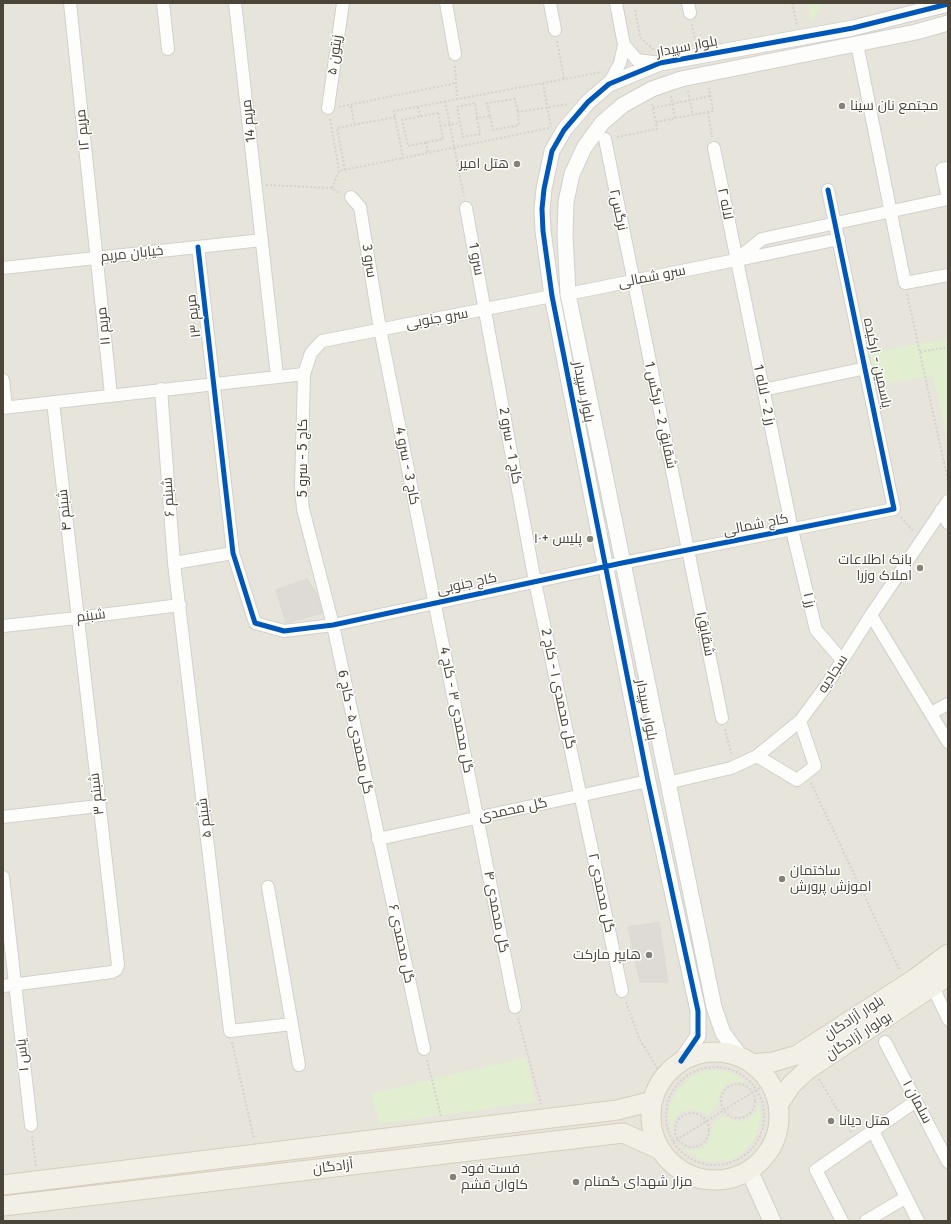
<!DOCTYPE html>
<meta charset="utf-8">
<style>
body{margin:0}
#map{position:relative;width:951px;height:1224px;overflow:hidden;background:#f4f2ee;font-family:"Fira Sans",sans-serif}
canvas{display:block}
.frame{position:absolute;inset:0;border:4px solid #4b4439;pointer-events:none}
</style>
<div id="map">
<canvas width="951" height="1224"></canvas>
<div class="frame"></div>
</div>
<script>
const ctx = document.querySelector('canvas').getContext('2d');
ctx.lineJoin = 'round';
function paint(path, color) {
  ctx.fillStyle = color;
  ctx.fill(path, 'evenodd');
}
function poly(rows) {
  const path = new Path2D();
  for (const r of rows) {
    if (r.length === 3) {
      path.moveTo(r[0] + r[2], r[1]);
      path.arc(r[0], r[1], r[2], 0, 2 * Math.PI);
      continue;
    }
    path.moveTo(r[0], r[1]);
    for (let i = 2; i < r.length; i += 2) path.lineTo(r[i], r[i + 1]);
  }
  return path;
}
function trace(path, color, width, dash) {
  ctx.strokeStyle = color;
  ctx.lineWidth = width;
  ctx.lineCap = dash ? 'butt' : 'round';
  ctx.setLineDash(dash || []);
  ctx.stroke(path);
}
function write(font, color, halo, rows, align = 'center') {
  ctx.font = font + ' "Fira Sans",Cairo,sans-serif';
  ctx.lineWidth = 3;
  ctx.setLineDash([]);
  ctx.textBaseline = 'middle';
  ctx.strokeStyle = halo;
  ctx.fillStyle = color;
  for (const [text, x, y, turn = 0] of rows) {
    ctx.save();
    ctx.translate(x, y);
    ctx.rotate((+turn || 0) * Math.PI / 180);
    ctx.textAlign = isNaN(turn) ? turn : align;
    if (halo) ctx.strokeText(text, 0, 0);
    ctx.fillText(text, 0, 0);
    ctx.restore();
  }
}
paint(poly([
 [3,3,948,3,948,1221,3,1221]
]), '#e7e4dc');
paint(poly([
 [807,3,824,3,811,24],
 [948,339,948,447,933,376,875,385,869,353],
 [526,1057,536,1102,379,1124,371,1094],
 [707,1070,725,1071,734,1074,747,1083,737,1081,727,1084,720,1092,718,1107,706,1115,702,1112,691,1109,681,1112,674,1120,671,1130,669,1114,670,1105,678,1089,691,1077],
 [759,1102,761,1117,757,1135,752,1143,739,1155,731,1159,713,1162,696,1158,683,1149,693,1151,703,1148,710,1140,712,1124,724,1116,739,1122,749,1119,756,1112]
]), '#e1eecf');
const building = poly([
 [307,579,317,594,322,613,286,623,276,590,307,579],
 [659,922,668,982,640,982,628,927,659,922]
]);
paint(building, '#dedbd6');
trace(building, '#dcd9d4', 1);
const minor = poly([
 [70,3,111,395],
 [163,3,168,49],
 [235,3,277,376],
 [446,3,455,54],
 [550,3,555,30],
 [616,3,624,45,637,60,660,63],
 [688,3,690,13],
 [857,44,905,283,948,275],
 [609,84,620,63,624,45],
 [328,108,343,3],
 [605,139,722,718],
 [714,148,792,530,816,630,842,660],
 [351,197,360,207,380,329,515,1007],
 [466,208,535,582,622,991],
 [198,247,233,553,255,623,284,631,333,625,622,563,894,509,828,190],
 [738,260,839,239],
 [3,268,262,240],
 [568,294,736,260,762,239,948,199,942,169,948,168],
 [3,380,6,407],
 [161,389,174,563,230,1031,292,1024],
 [763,390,866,368],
 [3,408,304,374],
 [941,510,948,523],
 [174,563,233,553],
 [871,615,948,742],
 [3,626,77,618,180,605],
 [931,713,948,704],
 [757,756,797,780,815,766,800,721],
 [667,783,731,768,757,756,800,721,826,686,871,615,948,501],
 [3,817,98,806],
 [378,839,648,781],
 [3,877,31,1125],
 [268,887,299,1065],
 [3,986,112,972,116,970,118,965,53,402],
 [933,987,948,1019],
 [885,1042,948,1162],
 [424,1049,333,625,303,509,301,487,304,374,311,353,322,341,552,296],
 [873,1131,918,1221],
 [842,1221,816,1170,916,1101],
 [866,1221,905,1198]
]);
const tertiary = poly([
 [741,1057,723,1033,714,1007,568,294,565,235,566,202,572,174,584,148,602,123,623,105,652,89,681,79,916,32,948,23],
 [681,1061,698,1036,698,1011,648,781,552,296,543,231,542,209,544,189,552,151,564,130,588,102,609,84,660,63,853,28,948,4]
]);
const secondary = poly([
 [749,1170,772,1221]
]);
const primary = poly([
 [715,1116,64],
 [752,1064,773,1062,797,1055,916,978,948,954],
 [778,1105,791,1085,807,1070,948,976],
 [3,1185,617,1110,653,1101],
 [3,1206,623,1133,661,1150]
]);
trace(minor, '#d2d0cb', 14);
trace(tertiary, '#d2d0cb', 17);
trace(secondary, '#d3cfc5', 19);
trace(primary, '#d6cebb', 21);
trace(poly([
 [792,3,797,25],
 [635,10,640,37,654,50],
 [692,24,696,44],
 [557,41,564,79],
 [455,66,457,99],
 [543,83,551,127],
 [688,91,693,115],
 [671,96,675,118],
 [445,101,464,196],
 [351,106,354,123],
 [339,107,456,83],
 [418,107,420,116],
 [653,108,710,96],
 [708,112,712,137],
 [438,113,443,139,408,146,402,120,438,113],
 [490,116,487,103,515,99,518,112],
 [477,118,480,134,463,137,457,107,475,103,477,118,490,116,493,130,519,125,518,112,569,104],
 [330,119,339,171],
 [656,122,713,111,709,88],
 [440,126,460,123],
 [549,128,403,158,394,111,602,72],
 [617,137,657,129,652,103],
 [426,142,428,153],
 [345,170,337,128,395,117],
 [266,185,332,188,340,194],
 [332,188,339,171,403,158],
 [907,294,948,481],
 [920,352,948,347],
 [901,517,914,532],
 [725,729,732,756],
 [811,783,900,971],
 [626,1002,639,1038,663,1078],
 [518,1018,541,1104],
 [232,1042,254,1139],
 [427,1060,441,1116],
 [715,1116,49],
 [819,1079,851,1132],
 [738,1101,17],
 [692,1130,17],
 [32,1136,36,1166],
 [673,1142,769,1082]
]), '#d3d2cc', 2, [2, 2]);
trace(minor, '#fdfdfc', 12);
trace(tertiary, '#fdfdfc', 15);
trace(secondary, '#f7f6f1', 17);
trace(primary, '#f2efe6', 19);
trace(poly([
 [198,247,233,553,255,623,284,631,333,625,622,563,894,509,828,190],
 [681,1061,698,1036,698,1011,648,781,552,296,543,231,542,209,544,189,552,151,564,130,588,102,609,84,660,63,853,28,948,4]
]), '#0057b8', 5);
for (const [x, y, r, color] of [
 [842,106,4,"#868178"],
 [517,164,4,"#868178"],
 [590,539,4,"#868178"],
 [920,568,4,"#868178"],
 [782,879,4,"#868178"],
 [649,955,4,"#868178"],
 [831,1121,4,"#868178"],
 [453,1177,4,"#868178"],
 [576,1182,4,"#868178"]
]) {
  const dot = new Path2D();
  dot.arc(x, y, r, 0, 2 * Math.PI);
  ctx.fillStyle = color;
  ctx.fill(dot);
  trace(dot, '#fff', 1.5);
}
write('14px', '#4b4439', '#fff', [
 ["بلوار سپیدار",687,47,-11],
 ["زیتون ۵",335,55,-82],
 ["مریم 14",249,121,-96],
 ["مریم ۱۲",83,130,-96],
 ["لاله ۲",725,204,79],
 ["نرگس۲",618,210,78],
 ["خیابان مریم",132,254,-6],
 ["سرو 1",476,259,79],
 ["سرو 3",369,261,81],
 ["سرو شمالی",652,277,-11],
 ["مریم ۱۳",194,316,-97],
 ["سرو جنوبی",437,319,-10],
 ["مریم ۱۱",104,326,-96],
 ["یاسمین - ارکیده",877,363,78],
 ["بلوار سپیدار",583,392,79],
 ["رز 2 - لاله 1",764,395,78],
 ["شقایق 2 - نرگس 1",660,415,78],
 ["کاج 1 - سرو 2",510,446,80],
 ["کاج 5 - سرو 5",303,458,-90],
 ["کاج 3 - سرو 4",407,466,79],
 ["شبنم ۶",169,497,-94],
 ["شبنم ۴",65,510,-96],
 ["کاج شمالی",756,525,-11],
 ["کاج جنوبی",467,584,-12],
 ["رز ۱",809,600,77],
 ["شبنم",91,616,-7],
 ["شقایق۱",705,634,79],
 ["سجادیه",833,674,-57],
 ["گل محمدی ۱ - کاج 2",558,689,78],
 ["گل محمدی ۳ - کاج 4",456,710,79],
 ["بلوار سپیدار",646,710,79],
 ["گل محمدی ۵ - کاج 6",355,732,78],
 ["شبنم ۳",97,794,-97],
 ["گل محمدی",513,810,-12],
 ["شبنم ۵",205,818,-97],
 ["گل محمدی ۲",601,893,78],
 ["گل محمدی ۴",496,912,79],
 ["گل محمدی ۶",401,944,78],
 ["بلوار آزادگان",854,1018,-33],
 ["بولوار آزادگان",859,1036,-33],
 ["یاس ۱",23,1055,-96],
 ["سلمان ۱",917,1102,62],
 ["آزادگان",333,1167,-7]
]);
write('14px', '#4b4439', '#fff', [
 ["مجتمع نان سینا",850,106],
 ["هتل امیر",509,164,"right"],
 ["پلیس +۱۰",582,539,"right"],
 ["بانک اطلاعات",912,560,"right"],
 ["املاک وزرا",912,576,"right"],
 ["ساختمان",790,871],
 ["اموزش پرورش",790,887],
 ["هایپر مارکت",641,955,"right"],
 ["هتل دیانا",839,1121],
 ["فست فود",461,1169],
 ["كاوان قشم",461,1185],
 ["مزار شهدای گمنام",584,1182]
], 'left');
</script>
